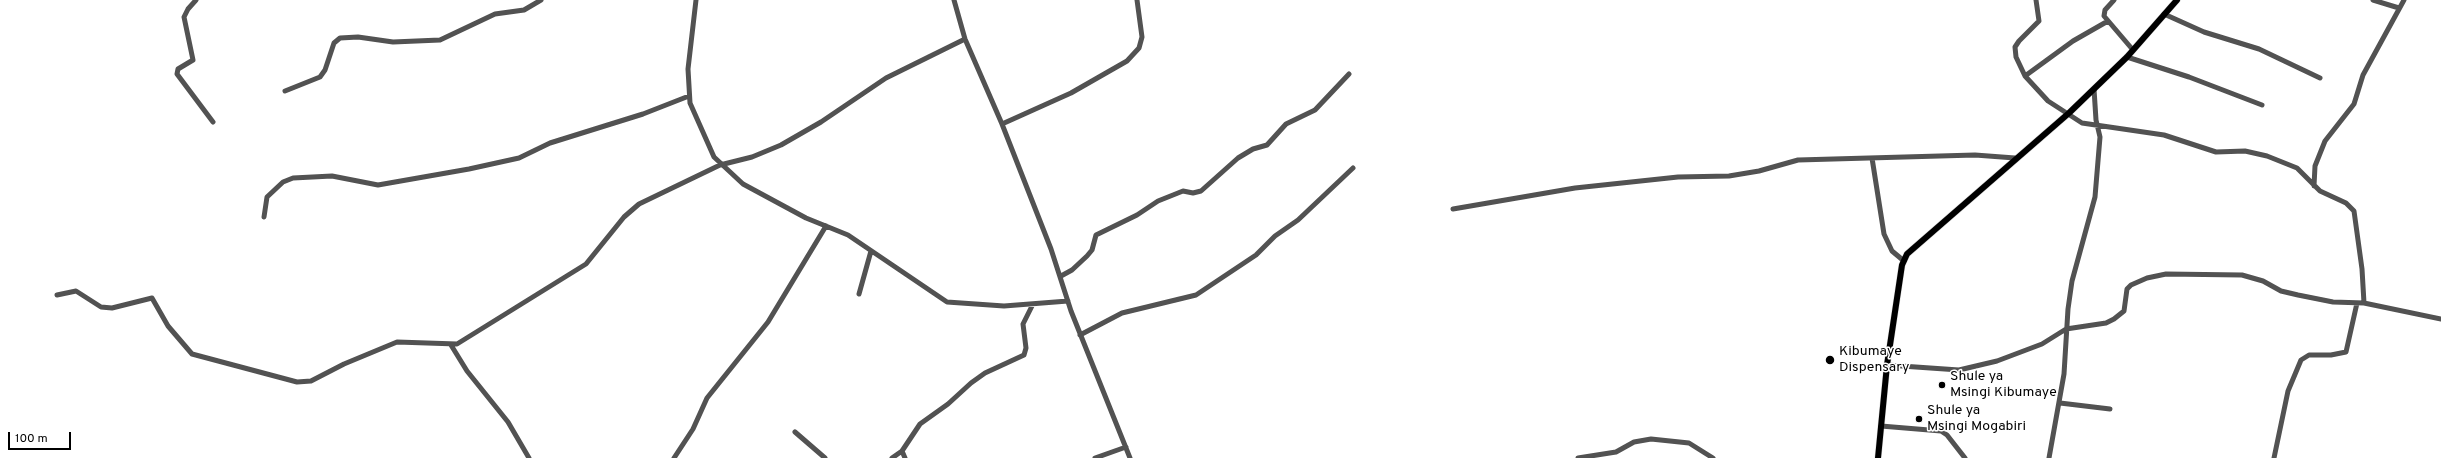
<!DOCTYPE html>
<style>
body{margin:0}
#map{position:relative;width:2441px;height:458px;overflow:hidden;background:#fff;font-family:Overpass,sans-serif}
canvas{display:block}
.scale{position:absolute;left:8px;top:432px;width:63px;height:18px;box-sizing:border-box;border:2px solid #000;border-top:0;padding-left:5px;font-size:12px;line-height:14px;white-space:nowrap;color:#000;-webkit-text-stroke:3px #fff;paint-order:stroke}
</style>
<div id="map">
<canvas width="2441" height="458"></canvas>
<div class="scale">100 m</div>
</div>
<script>
const ctx = document.querySelector('canvas').getContext('2d');
ctx.lineJoin = 'round';
function poly(rows) {
  const path = new Path2D();
  for (const r of rows) {
    path.moveTo(r[0], r[1]);
    for (let i = 2; i < r.length; i += 2) path.lineTo(r[i], r[i + 1]);
  }
  return path;
}
function trace(path, color, width, dash) {
  ctx.strokeStyle = color;
  ctx.lineWidth = width;
  ctx.lineCap = dash ? 'butt' : 'round';
  ctx.setLineDash(dash || []);
  ctx.stroke(path);
}
function write(font, color, halo, rows, align = 'center') {
  ctx.font = font + ' Overpass,sans-serif';
  ctx.lineWidth = 3;
  ctx.setLineDash([]);
  ctx.textBaseline = 'middle';
  ctx.strokeStyle = halo;
  ctx.fillStyle = color;
  for (const [text, x, y, turn = 0] of rows) {
    ctx.save();
    ctx.translate(x, y);
    ctx.rotate((+turn || 0) * Math.PI / 180);
    ctx.textAlign = isNaN(turn) ? turn : align;
    if (halo) ctx.strokeText(text, 0, 0);
    ctx.fillText(text, 0, 0);
    ctx.restore();
  }
}
const major = poly([
 [1878,458,1887,365,1902,265,1907,254,2069,113,2127,57,2177,0]
]);
trace(major, '#dbdbdb', 7);
trace(poly([
 [196,0,188,9,184,17,193,60,178,69,177,74,213,122],
 [696,0,688,69,690,103,714,157,743,184,806,218,848,235,947,302,1004,306,1068,301],
 [954,0,965,39,1002,124,1051,249,1071,311,1130,458],
 [2036,0,2039,21,2019,41,2015,47,2016,57,2025,76,2048,101,2082,123,2164,135,2216,152,2245,151,2267,156,2297,168,2320,191,2346,203,2354,211,2362,269,2364,303],
 [2114,0,2105,10,2104,16,2133,50],
 [2373,0,2399,8],
 [2164,14,2204,32,2259,49,2320,78],
 [2127,57,2189,77,2262,105],
 [2025,76,2073,41,2108,21],
 [285,91,320,77,325,70,334,43,340,38,358,37,393,42,440,40,495,14,524,10,541,0],
 [1002,124,1071,93,1127,61,1139,48,1142,37,1137,0],
 [1872,158,1884,234,1892,251,1904,261],
 [2314,186,2315,166,2325,141,2354,104,2363,75,2404,0],
 [1453,209,1575,188,1678,177,1729,176,1759,171,1798,160,1975,155,2015,158],
 [264,217,267,197,283,182,293,178,332,176,378,185,469,169,519,158,550,143,643,114,689,96],
 [1061,276,1072,270,1087,256,1092,250,1096,235,1137,215,1158,201,1183,191,1193,193,1201,191,1238,158,1253,149,1267,145,1286,124,1315,110,1349,74],
 [859,294,871,251],
 [57,295,76,291,101,307,112,308,152,298,168,326,192,354,297,382,311,381,344,364,397,342,457,344,586,264,624,217,639,204,720,165,752,157,781,145,821,122,886,78,965,39],
 [1080,335,1122,313,1196,295,1256,255,1275,236,1298,220,1353,168],
 [451,345,467,371,508,422,529,458],
 [1887,365,1959,370,1997,361,2042,344,2066,329,2106,323,2114,319,2124,311,2127,289,2131,285,2147,278,2166,274,2242,275,2263,281,2281,291,2298,295,2333,302,2364,303,2441,319],
 [2060,403,2110,409],
 [1881,426,1941,431,1947,435,1965,458],
 [795,432,825,458],
 [902,451,905,458],
 [674,458,693,429,707,398,768,322,826,226],
 [892,458,902,451,920,424,948,404,971,383,985,373,1024,355,1026,348,1023,324,1033,304],
 [1095,458,1126,447],
 [1578,458,1616,452,1634,442,1651,439,1689,443,1713,458],
 [2049,458,2064,374,2068,309,2072,281,2095,197,2100,137,2096,120,2094,89],
 [2274,458,2288,391,2301,360,2309,355,2331,355,2346,352,2357,303]
]), '#525252', 5);
trace(major, '#000', 6);
for (const [x, y, r, color] of [
 [1830,360,5,"#000"],
 [1942,385,4,"#000"],
 [1919,419,4,"#000"]
]) {
  const dot = new Path2D();
  dot.arc(x, y, r, 0, 2 * Math.PI);
  ctx.fillStyle = color;
  ctx.fill(dot);
  trace(dot, '#fff', 1.5);
}
write('14px', '#000', '#fff', [
 ["Kibumaye",1839,352],
 ["Dispensary",1839,368],
 ["Shule ya",1950,377],
 ["Msingi Kibumaye",1950,393],
 ["Shule ya",1927,411],
 ["Msingi Mogabiri",1927,427]
], 'left');
</script>
